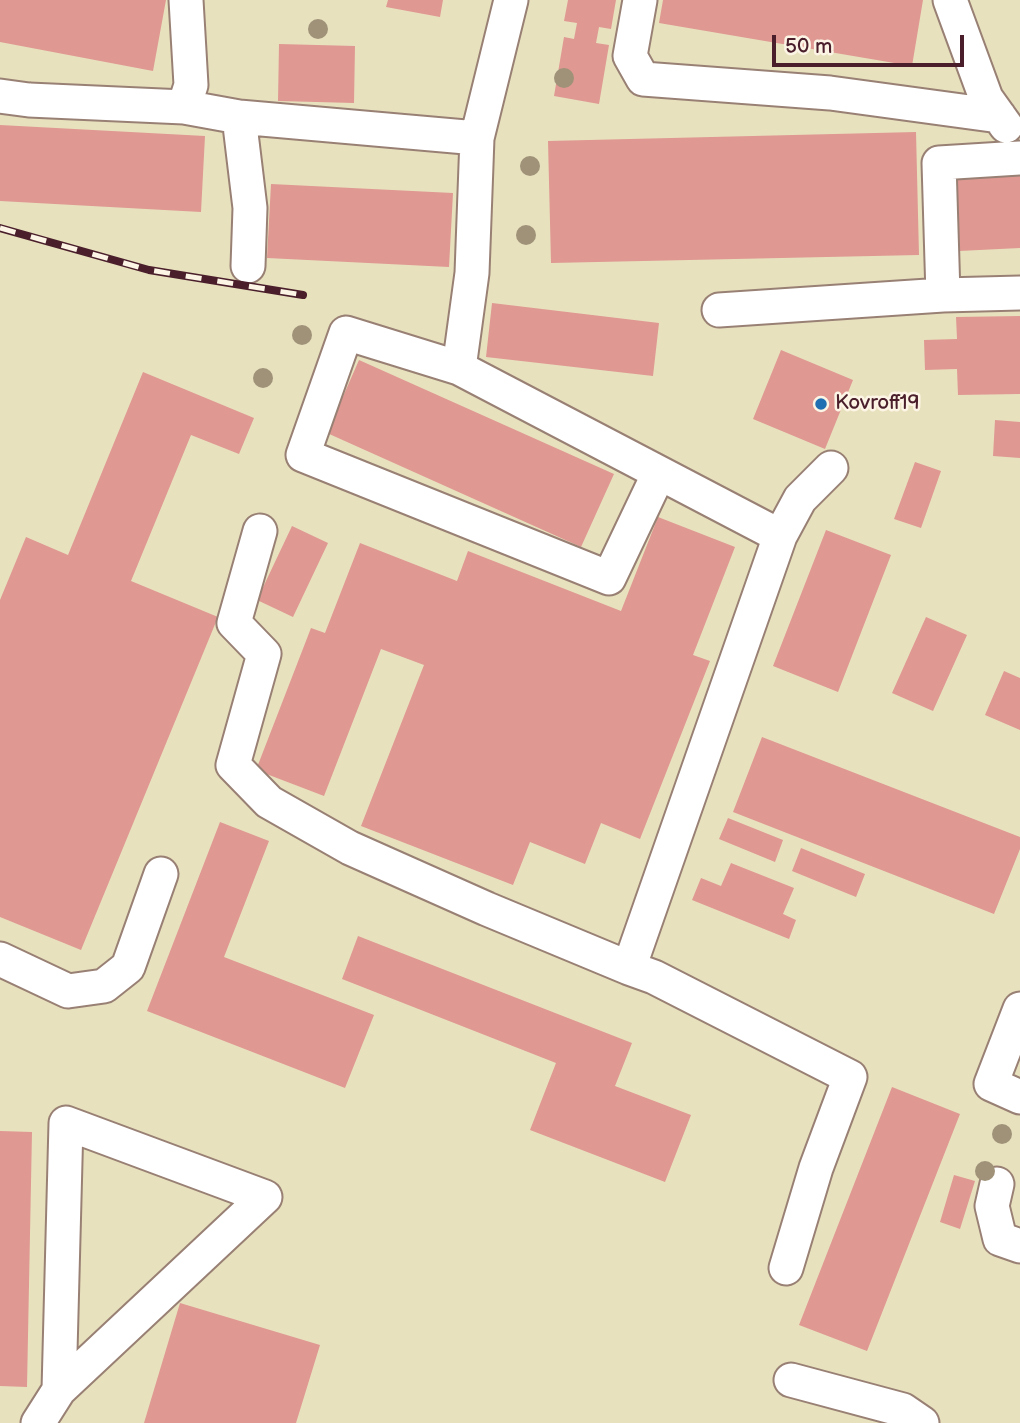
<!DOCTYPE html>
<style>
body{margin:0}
#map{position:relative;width:1020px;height:1423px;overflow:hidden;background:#e8e1be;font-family:"Balsamiq Sans",sans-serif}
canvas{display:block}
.scale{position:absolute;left:772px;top:35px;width:192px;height:32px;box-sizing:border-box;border:4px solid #4a1f2b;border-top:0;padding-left:9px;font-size:21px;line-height:24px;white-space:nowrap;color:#4a1f2b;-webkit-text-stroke:5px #fcf5e5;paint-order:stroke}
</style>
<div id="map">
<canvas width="1020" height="1423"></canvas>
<div class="scale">50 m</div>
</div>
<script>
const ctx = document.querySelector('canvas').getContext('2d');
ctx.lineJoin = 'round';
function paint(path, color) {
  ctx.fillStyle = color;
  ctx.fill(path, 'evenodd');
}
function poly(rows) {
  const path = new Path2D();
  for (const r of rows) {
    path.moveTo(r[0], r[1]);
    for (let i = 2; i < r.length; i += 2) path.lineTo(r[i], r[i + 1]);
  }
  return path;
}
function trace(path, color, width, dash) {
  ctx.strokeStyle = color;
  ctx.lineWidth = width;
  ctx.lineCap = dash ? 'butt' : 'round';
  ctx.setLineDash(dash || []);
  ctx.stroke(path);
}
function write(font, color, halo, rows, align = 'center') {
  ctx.font = font + ' "Balsamiq Sans",sans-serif';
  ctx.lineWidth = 5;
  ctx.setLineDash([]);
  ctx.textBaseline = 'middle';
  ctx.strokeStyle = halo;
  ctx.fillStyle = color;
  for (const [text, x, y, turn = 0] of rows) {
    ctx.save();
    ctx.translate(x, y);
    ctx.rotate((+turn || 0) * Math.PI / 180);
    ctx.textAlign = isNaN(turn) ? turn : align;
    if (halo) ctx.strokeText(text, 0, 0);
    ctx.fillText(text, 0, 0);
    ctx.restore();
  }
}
paint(poly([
 [0,0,166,0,153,71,0,42],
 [388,0,443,0,440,17,386,7],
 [568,0,616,0,611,29,599,27,596,43,609,45,599,104,554,96,564,37,574,39,577,23,564,21],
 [663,0,923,0,912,66,659,23],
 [279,44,355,46,354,103,278,101],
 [0,125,205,136,201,212,0,201],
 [916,132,919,255,551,263,548,141],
 [1020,175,1020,248,959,251,955,178],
 [271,184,453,193,449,267,267,258],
 [492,303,659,323,653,376,486,357],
 [1020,316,1020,394,958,395,957,369,925,370,924,340,957,339,956,317],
 [781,350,853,380,825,449,753,419],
 [359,360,614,474,581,547,327,433],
 [143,372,254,418,239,454,191,435,131,581,218,617,81,950,0,917,0,600,26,537,68,555],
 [995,420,1020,422,1020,458,993,456],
 [915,462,941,471,921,528,894,519],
 [658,517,735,547,693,655,710,661,640,839,601,823,585,864,530,842,513,885,361,826,424,665,381,649,324,796,256,770,311,628,325,633,360,543,457,581,468,551,621,611],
 [292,526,328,543,293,617,257,600],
 [826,530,891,555,838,692,773,666],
 [926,617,967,635,933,711,892,693],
 [1004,671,1020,678,1020,730,985,715],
 [762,737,1020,837,1020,849,994,914,733,812],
 [728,818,783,840,775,862,719,839],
 [220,822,269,841,224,957,374,1015,345,1088,147,1011],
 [801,848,865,874,856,897,792,871],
 [731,863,794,888,783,914,796,920,789,939,692,900,701,878,721,886],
 [358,936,632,1043,615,1086,691,1115,665,1182,530,1130,556,1063,342,979],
 [892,1087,960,1114,867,1351,799,1325],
 [0,1131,32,1132,27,1387,0,1386],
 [954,1175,975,1181,960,1229,940,1222],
 [180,1303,320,1345,296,1423,144,1423]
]), '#df9892');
const minor = poly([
 [640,0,630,56,643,79,830,93,999,116],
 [950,0,986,98,1006,126],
 [0,96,29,100,184,107,191,85,186,0],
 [184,107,239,117,250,208,248,266],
 [239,117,477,138,472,273,459,368,780,536,629,968,654,977,850,1077,816,1168,786,1268],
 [477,138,511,0],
 [943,295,939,163,1020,158],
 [719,310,943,295,1020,293],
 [459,368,346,333,303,455,609,578,659,473],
 [260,531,234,623,264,654,233,765,269,802,350,848,487,909,629,968],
 [780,536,800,499,831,468],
 [0,959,68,991,104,986,128,967,161,874],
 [1020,1009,991,1084,1020,1097],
 [997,1184,992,1206,1000,1239,1020,1246],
 [791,1380,903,1410,922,1423],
 [38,1423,59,1390,265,1197,66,1123,59,1390]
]);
trace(minor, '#998074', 37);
trace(minor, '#fff', 33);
const rail = poly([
 [0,228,149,270,303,295]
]);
trace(rail, '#4a1f2b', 8);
trace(rail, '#fcf5e5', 5, [16]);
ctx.fillStyle = '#9f9279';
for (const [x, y] of [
 [318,29],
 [564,78],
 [530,166],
 [526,235],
 [302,335],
 [263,378],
 [1002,1134],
 [985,1171]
]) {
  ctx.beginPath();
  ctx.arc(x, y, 10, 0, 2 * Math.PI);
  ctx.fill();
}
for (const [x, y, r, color] of [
 [821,404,7,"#1f6fb2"]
]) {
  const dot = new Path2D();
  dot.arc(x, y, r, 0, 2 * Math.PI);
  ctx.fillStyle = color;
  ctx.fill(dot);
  trace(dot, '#fcf5e5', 2.5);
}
write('21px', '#4a1f2b', '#fcf5e5', [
 ["Kovroff19",835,404]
], 'left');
</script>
